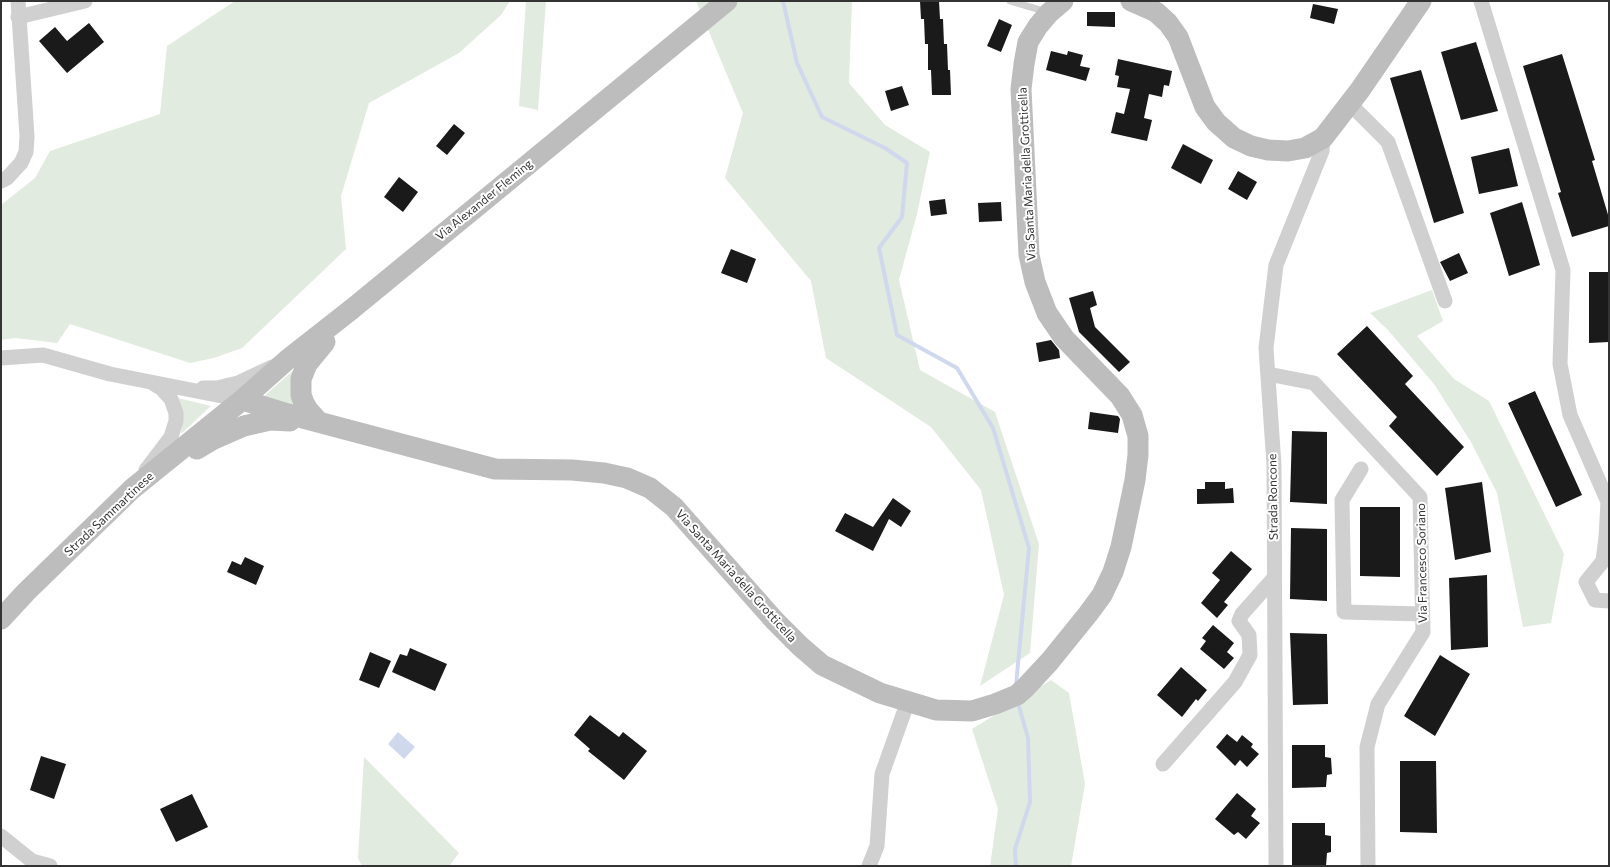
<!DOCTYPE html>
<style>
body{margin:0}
#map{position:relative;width:1610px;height:867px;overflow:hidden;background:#fff;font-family:Commissioner,sans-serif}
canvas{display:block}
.frame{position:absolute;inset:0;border:2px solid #333;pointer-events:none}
</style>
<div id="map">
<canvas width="1610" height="867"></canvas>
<div class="frame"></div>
</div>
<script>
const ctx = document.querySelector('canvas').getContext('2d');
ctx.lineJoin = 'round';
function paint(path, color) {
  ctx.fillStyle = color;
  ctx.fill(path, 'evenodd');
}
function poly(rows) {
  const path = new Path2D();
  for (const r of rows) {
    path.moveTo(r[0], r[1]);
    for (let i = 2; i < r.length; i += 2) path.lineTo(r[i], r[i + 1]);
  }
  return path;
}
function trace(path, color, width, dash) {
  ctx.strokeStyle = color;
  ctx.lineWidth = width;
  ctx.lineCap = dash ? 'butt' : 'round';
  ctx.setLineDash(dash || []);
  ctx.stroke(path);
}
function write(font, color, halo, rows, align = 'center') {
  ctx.font = font + ' Commissioner,sans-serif';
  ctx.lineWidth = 4;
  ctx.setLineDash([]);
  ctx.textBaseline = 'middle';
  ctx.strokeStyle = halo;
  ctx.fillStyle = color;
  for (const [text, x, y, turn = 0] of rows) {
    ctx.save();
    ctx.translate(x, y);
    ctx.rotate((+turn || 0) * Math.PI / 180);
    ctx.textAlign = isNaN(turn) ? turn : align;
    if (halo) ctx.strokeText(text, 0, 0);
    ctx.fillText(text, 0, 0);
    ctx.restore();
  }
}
paint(poly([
 [235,1,510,1,501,15,459,53,369,103,341,196,346,249,242,348,214,358,190,363,70,324,57,343,15,338,1,340,1,205,35,178,50,151,160,114,167,46],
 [526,1,546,1,538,110,519,106],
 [696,1,852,1,849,83,885,125,930,152,917,214,899,280,920,370,995,412,1039,544,1030,653,980,686,1004,595,981,490,931,427,826,358,811,281,725,178,743,113],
 [1432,290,1443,321,1417,336,1454,379,1489,401,1564,554,1551,623,1523,627,1497,493,1471,442,1434,384,1388,330,1370,313],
 [297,367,299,407,263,397],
 [178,398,211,406,181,434,182,424],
 [1051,680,1069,693,1085,784,1071,866,990,866,998,809,972,729],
 [364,757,459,853,449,866,362,866,358,858]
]), '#e2ebdf');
paint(poly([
 [398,732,415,747,404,759,388,744]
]), '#d0d8ed');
trace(poly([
 [783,1,797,63,822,117,885,148,907,163,902,217,879,248,897,335,957,368,993,428,1029,548,1016,685],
 [1016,866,1015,849,1030,802,1028,738,1018,703]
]), '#d0d8ed', 4);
paint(poly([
 [920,1,939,1,940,19,943,19,944,44,947,44,948,70,950,70,951,95,932,95,931,70,928,70,928,44,925,44,924,19,921,19],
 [1313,4,1338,9,1334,24,1310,18],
 [1087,12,1115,12,1115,27,1087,26],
 [999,19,1012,25,1001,52,987,46],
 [89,23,104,42,67,73,39,41,55,27,67,41],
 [1476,42,1498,111,1461,120,1441,52],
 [1051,51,1067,55,1068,51,1083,55,1080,66,1090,68,1086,81,1046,70],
 [1562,54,1595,160,1592,161,1609,218,1609,226,1572,237,1558,193,1561,192,1523,66],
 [1118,59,1172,71,1169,86,1164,85,1162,97,1149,94,1144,118,1152,120,1147,141,1111,133,1116,112,1124,114,1130,89,1117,87,1119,76,1115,75],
 [1421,70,1464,213,1434,223,1390,78],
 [902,86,909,105,891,111,885,91],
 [454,124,465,133,447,155,436,146],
 [1183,144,1213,160,1201,184,1171,168],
 [1509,148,1518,186,1479,194,1471,157],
 [1238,171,1257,182,1247,200,1228,189],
 [399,177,418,192,403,212,384,197],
 [945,199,947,214,931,216,929,201],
 [1001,202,1002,221,979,222,978,203],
 [1522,202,1540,265,1509,276,1490,213],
 [731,249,756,259,747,283,721,273],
 [1459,253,1468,273,1450,281,1440,262],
 [1589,272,1609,272,1609,342,1589,343],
 [1093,291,1097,305,1090,308,1095,327,1130,362,1119,372,1079,332,1069,298],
 [1367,326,1413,376,1405,384,1464,447,1437,476,1389,426,1397,417,1337,354],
 [1051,340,1059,350,1060,358,1039,362,1036,343],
 [1535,391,1582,495,1556,507,1508,403],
 [1090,412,1118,416,1120,419,1118,433,1088,429],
 [1292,431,1327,432,1327,504,1290,502],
 [1205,482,1225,482,1225,489,1233,488,1234,503,1197,504,1197,489,1205,489],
 [1482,482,1491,552,1455,560,1445,488],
 [893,498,911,511,901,527,889,519,873,551,835,531,845,513,873,527],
 [1360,507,1400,507,1400,577,1360,576],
 [1291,528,1327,529,1327,601,1290,599],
 [1231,551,1252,569,1224,602,1228,605,1217,618,1201,603,1220,580,1212,573],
 [245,557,264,566,256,585,227,572,232,561,241,565],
 [1487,575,1488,647,1451,650,1449,578],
 [1213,625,1234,643,1227,652,1234,658,1224,669,1200,649,1206,641,1202,638],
 [1290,633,1327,634,1328,704,1293,705],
 [410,648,447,664,435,691,392,672,400,654,407,656],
 [370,652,391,661,379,688,359,680],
 [1440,655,1470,674,1435,736,1404,716],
 [1181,667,1207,690,1198,701,1196,699,1182,717,1157,695],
 [590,715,619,737,623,732,647,751,624,780,588,751,590,749,574,735],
 [1227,734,1237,742,1242,735,1253,744,1251,747,1259,754,1247,767,1240,760,1235,766,1216,747],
 [1292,745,1325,745,1325,757,1331,758,1332,774,1327,775,1326,787,1292,788],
 [41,756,66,764,54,799,30,790],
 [1400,761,1436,761,1437,833,1400,832],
 [1237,793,1256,809,1251,816,1260,823,1246,839,1238,832,1234,835,1215,819],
 [192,794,208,827,176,842,160,809],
 [1292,823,1325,823,1325,835,1331,836,1331,852,1327,853,1326,866,1292,866]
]), '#1a1a1a');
trace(poly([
 [1010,1,1047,12]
]), '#d0d0d0', 7);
trace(poly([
 [1481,1,1563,270,1560,364,1570,415,1608,502,1606,537,1603,561,1586,582,1595,600,1609,601],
 [18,17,85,1],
 [1350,104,1388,142,1445,301],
 [1,181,7,178,21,163,26,152,27,136,18,1],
 [1,358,43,355,110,374,242,400],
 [1268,374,1314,383,1420,497,1423,632,1378,704,1367,747,1368,866],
 [203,388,217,388,238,383,272,367],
 [1361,469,1342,500,1344,612,1422,614],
 [146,470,171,437,176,421,176,413,171,399,161,388,154,384],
 [1163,764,1235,682,1250,655,1249,635,1239,621,1242,614,1274,578],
 [1,836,32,861,50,866],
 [869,866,877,846,882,774,908,701],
 [1276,866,1274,465,1266,348,1276,265,1322,151,1323,138]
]), '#d0d0d0', 15);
trace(poly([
 [1131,1,1156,12,1168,23,1178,37,1205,107,1216,122,1234,138,1251,146,1268,150,1288,151,1305,148,1323,138,1360,90,1421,1],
 [242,400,288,414,495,469,572,470,604,473,627,478,650,488,674,507,775,621,800,646,822,665,880,693,936,710,972,711,995,704,1017,695,1025,688,1050,661,1088,614,1102,595,1113,572,1121,547,1135,480,1138,455,1138,436,1132,415,1120,396,1064,338,1047,313,1035,282,1029,255,1021,89,1024,64,1028,42,1038,26,1049,13,1063,1],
 [319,422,308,410,304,403,301,395,301,379,307,364,325,342],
 [197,449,212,440,244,426,270,420,290,421],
 [1,619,26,592,132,489,242,400,287,360,352,309,727,1]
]), '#bdbdbd', 21);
write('12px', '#333', '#fff', [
 ["Via Santa Maria della Grotticella",1027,174,-93],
 ["Via Alexander Fleming",484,200,-39],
 ["Strada Roncone",1273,497,-91],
 ["Strada Sammartinese",109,514,-43],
 ["Via Francesco Soriano",1422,563,-91],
 ["Via Santa Maria della Grotticella",736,576,48]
]);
</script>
